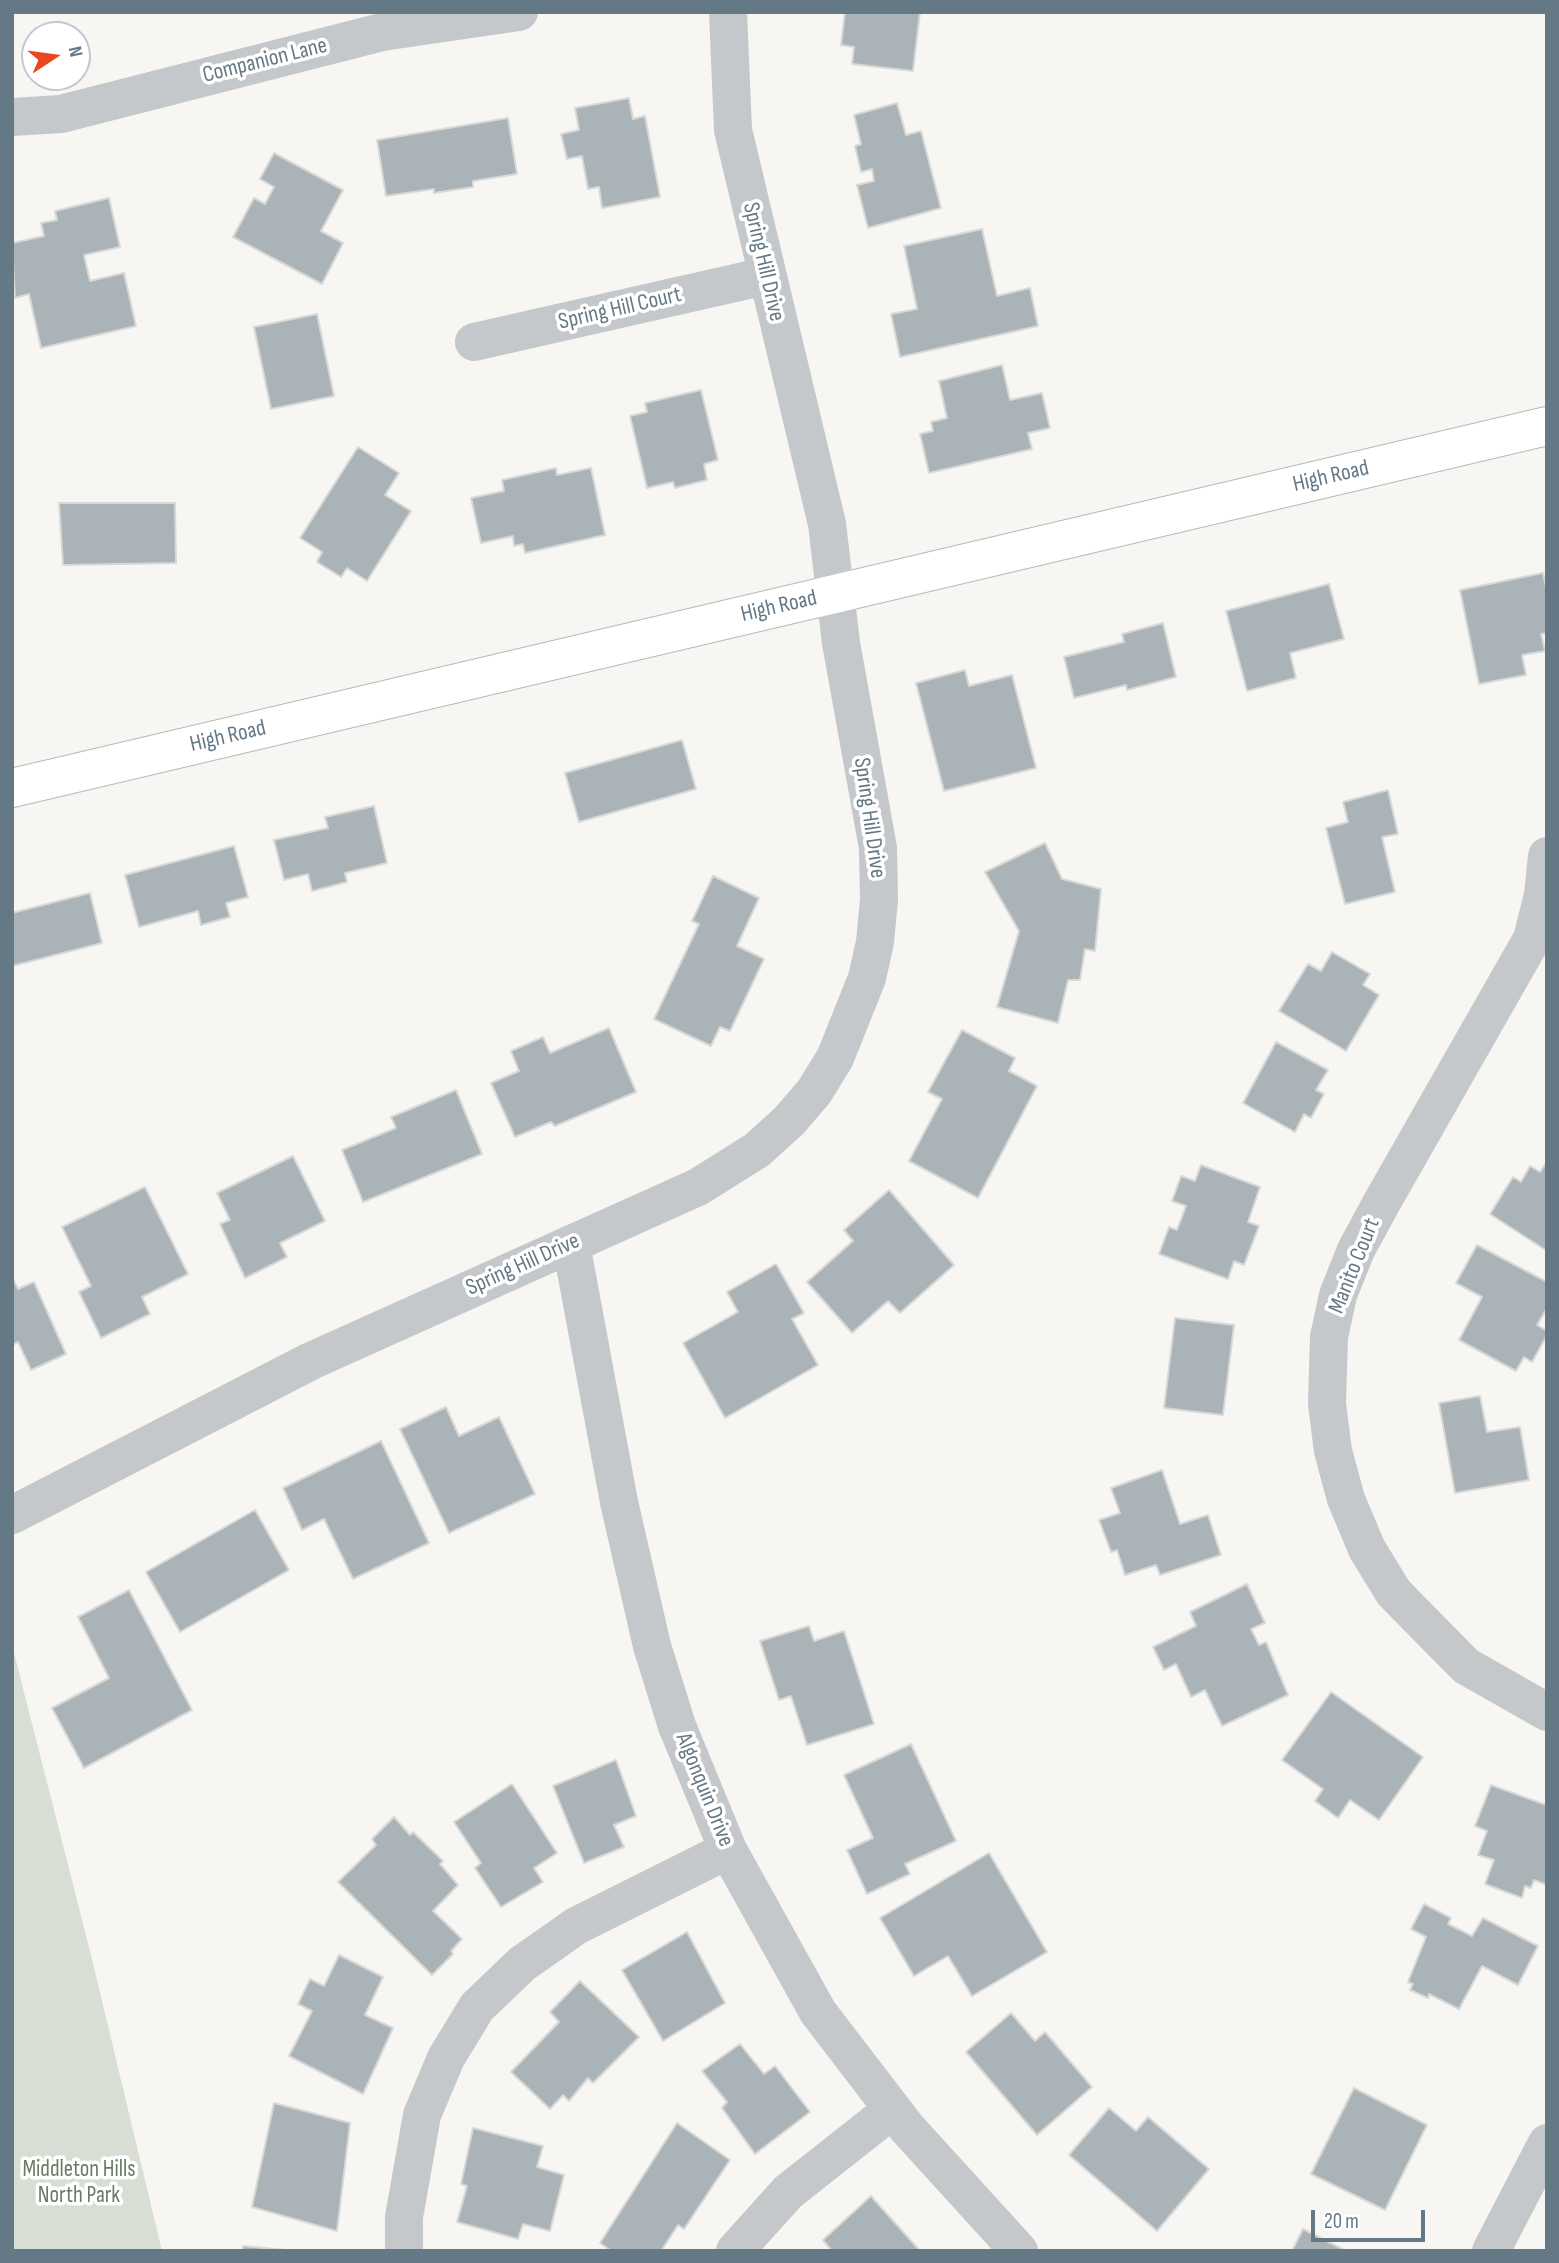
<!DOCTYPE html>
<style>
body{margin:0}
#map{position:relative;width:1559px;height:2263px;overflow:hidden;background:#f7f6f3;font-family:"Sofia Sans Condensed",sans-serif}
canvas{display:block}
.frame{position:absolute;inset:0;border:14px solid #647886;pointer-events:none}
.north{position:absolute;left:21px;top:21px;width:70px;height:70px;box-sizing:border-box;background:#fff;border:2px solid #c1c9cf;border-radius:50%;rotate:77deg;font-size:19px;font-weight:700;line-height:28px;text-align:center;color:#647886}
.north::after{content:'';display:block;margin:auto;width:24px;height:32px;background:#ec461e;clip-path:polygon(50% 0,100% 100%,50% 72%,0 100%)}
.scale{position:absolute;left:1311px;top:2210px;width:114px;height:32px;box-sizing:border-box;border:4px solid #647886;border-top:0;padding-left:9px;font-size:21px;line-height:24px;white-space:nowrap;color:#647886;-webkit-text-stroke:5px #fff;paint-order:stroke}
</style>
<div id="map">
<canvas width="1559" height="2263"></canvas>
<div class="frame"></div>
<div class="north">N</div>
<div class="scale">20 m</div>
</div>
<script>
const ctx = document.querySelector('canvas').getContext('2d');
ctx.lineJoin = 'round';
function paint(path, color) {
  ctx.fillStyle = color;
  ctx.fill(path, 'evenodd');
}
function poly(rows) {
  const path = new Path2D();
  for (const r of rows) {
    path.moveTo(r[0], r[1]);
    for (let i = 2; i < r.length; i += 2) path.lineTo(r[i], r[i + 1]);
  }
  return path;
}
function trace(path, color, width, dash) {
  ctx.strokeStyle = color;
  ctx.lineWidth = width;
  ctx.lineCap = dash ? 'butt' : 'round';
  ctx.setLineDash(dash || []);
  ctx.stroke(path);
}
function write(font, color, halo, rows, align = 'center') {
  ctx.font = font + ' "Sofia Sans Condensed",sans-serif';
  ctx.lineWidth = 7;
  ctx.setLineDash([]);
  ctx.textBaseline = 'middle';
  ctx.strokeStyle = halo;
  ctx.fillStyle = color;
  for (const [text, x, y, turn = 0] of rows) {
    ctx.save();
    ctx.translate(x, y);
    ctx.rotate((+turn || 0) * Math.PI / 180);
    ctx.textAlign = isNaN(turn) ? turn : align;
    if (halo) ctx.strokeText(text, 0, 0);
    ctx.fillText(text, 0, 0);
    ctx.restore();
  }
}
paint(poly([
 [12,1645,91,1955,162,2251,12,2251]
]), '#d8ded4');
const building = poly([
 [845,12,920,12,913,71,852,64,854,47,841,45,845,12],
 [629,98,633,119,645,116,660,197,602,208,599,187,588,189,582,156,567,159,561,134,579,130,575,108,629,98],
 [897,103,906,135,921,131,941,208,868,228,857,185,874,181,872,169,861,172,855,146,861,144,854,115,897,103],
 [508,118,517,174,473,181,473,187,434,193,434,189,386,196,377,140,508,118],
 [274,153,343,190,321,231,343,243,322,284,233,237,254,198,265,204,274,187,260,179,274,153],
 [109,198,120,247,84,255,90,281,124,273,136,326,41,348,29,294,15,298,12,243,44,236,41,223,57,220,55,211,109,198],
 [982,229,997,296,1030,288,1038,326,900,357,891,314,917,309,904,246,982,229],
 [317,314,334,396,271,409,254,327,317,314],
 [1002,365,1010,400,1042,393,1050,428,1028,433,1032,449,929,473,920,434,933,431,931,422,947,418,939,381,1002,365],
 [701,390,718,460,704,464,707,480,675,488,673,482,647,488,630,416,647,412,645,403,701,390],
 [358,447,399,473,385,495,411,511,367,581,347,568,341,577,317,562,322,552,300,538,358,447],
 [556,468,557,475,591,468,605,535,525,553,523,544,514,546,513,536,481,543,471,498,504,491,502,480,556,468],
 [59,503,175,503,176,563,63,565,59,503],
 [1543,573,1547,592,1547,633,1541,634,1545,651,1522,655,1526,675,1479,684,1460,590,1543,573],
 [1329,584,1344,639,1290,653,1296,678,1247,691,1226,611,1329,584],
 [1163,623,1176,677,1127,690,1126,685,1074,698,1064,657,1124,642,1122,634,1163,623],
 [965,670,969,686,1012,675,1036,768,944,791,916,683,965,670],
 [682,740,696,789,579,822,565,773,682,740],
 [1388,790,1398,834,1382,837,1395,892,1345,904,1326,828,1348,822,1343,802,1388,790],
 [374,806,387,863,345,873,347,882,312,891,308,874,284,880,274,840,328,828,325,817,374,806],
 [1045,843,1062,879,1101,889,1095,951,1085,949,1080,980,1068,980,1058,1023,997,1007,1019,931,985,872,1045,843],
 [234,846,248,897,226,903,230,917,201,925,198,911,139,927,125,875,234,846],
 [713,876,759,898,737,946,764,959,730,1031,720,1027,711,1046,654,1019,699,924,692,921,713,876],
 [90,893,102,943,12,966,12,913,90,893],
 [1332,952,1370,974,1363,985,1379,995,1346,1051,1279,1011,1308,964,1321,971,1332,952],
 [609,1028,636,1092,555,1126,551,1122,515,1137,491,1083,519,1071,511,1051,543,1037,550,1053,609,1028],
 [962,1030,1015,1058,1009,1071,1037,1086,978,1198,909,1161,942,1099,928,1092,962,1030],
 [1276,1042,1328,1070,1316,1090,1324,1094,1311,1118,1304,1114,1295,1132,1243,1103,1276,1042],
 [456,1090,482,1154,363,1202,342,1150,396,1128,391,1117,456,1090],
 [293,1156,325,1221,280,1243,287,1257,245,1278,220,1224,230,1220,217,1193,293,1156],
 [1547,1162,1547,1251,1490,1214,1513,1177,1521,1182,1530,1166,1540,1172,1547,1162],
 [1201,1165,1260,1187,1248,1222,1259,1226,1244,1265,1234,1261,1228,1279,1159,1254,1169,1227,1177,1230,1186,1206,1172,1201,1181,1176,1195,1181,1201,1165],
 [145,1187,188,1274,142,1297,150,1314,101,1338,79,1292,91,1286,62,1227,145,1187],
 [889,1190,954,1265,900,1313,888,1301,852,1333,807,1282,853,1241,844,1230,889,1190],
 [1477,1245,1547,1282,1547,1308,1537,1325,1547,1331,1547,1335,1532,1362,1524,1357,1516,1371,1459,1340,1482,1297,1456,1283,1477,1245],
 [776,1264,804,1313,792,1319,818,1365,725,1418,683,1343,738,1312,727,1292,776,1264],
 [12,1277,18,1289,34,1282,66,1354,31,1370,18,1342,12,1345,12,1277],
 [1175,1318,1234,1325,1223,1415,1164,1408,1175,1318],
 [1480,1396,1487,1432,1520,1427,1529,1480,1455,1493,1439,1403,1480,1396],
 [446,1407,459,1436,499,1417,535,1494,449,1533,400,1429,446,1407],
 [381,1441,429,1543,353,1579,324,1519,302,1530,283,1488,381,1441],
 [1162,1470,1180,1524,1208,1515,1221,1555,1160,1575,1156,1565,1125,1575,1117,1550,1111,1552,1099,1520,1120,1513,1111,1488,1162,1470],
 [255,1510,289,1570,180,1632,146,1572,255,1510],
 [1247,1584,1265,1623,1251,1629,1259,1645,1266,1642,1288,1695,1222,1726,1205,1690,1191,1697,1176,1664,1164,1670,1153,1647,1196,1626,1190,1612,1247,1584],
 [129,1590,192,1710,84,1768,52,1708,109,1678,78,1617,129,1590],
 [809,1626,814,1641,844,1631,874,1724,807,1745,791,1696,779,1700,760,1641,809,1626],
 [1331,1692,1423,1757,1379,1820,1350,1800,1338,1818,1315,1801,1323,1789,1282,1760,1331,1692],
 [911,1744,956,1841,905,1864,910,1874,867,1894,847,1850,873,1838,844,1775,911,1744],
 [616,1760,636,1816,614,1825,624,1847,584,1863,553,1786,616,1760],
 [512,1784,557,1853,534,1868,543,1882,501,1907,475,1868,481,1863,454,1822,512,1784],
 [1491,1785,1546,1805,1547,1885,1534,1880,1531,1888,1525,1886,1522,1898,1485,1884,1494,1860,1478,1855,1487,1831,1475,1826,1491,1785],
 [394,1817,410,1835,413,1832,443,1861,440,1864,458,1885,433,1911,462,1939,451,1951,453,1954,432,1975,338,1882,376,1845,372,1839,394,1817],
 [989,1853,1047,1952,972,1996,948,1956,914,1976,880,1918,989,1853],
 [1424,1904,1451,1918,1448,1924,1472,1936,1483,1918,1538,1946,1518,1985,1482,1966,1459,2009,1429,1994,1428,1998,1410,1990,1413,1984,1408,1982,1426,1937,1411,1929,1424,1904],
 [687,1932,725,2003,663,2041,622,1970,687,1932],
 [339,1955,383,1977,365,2015,393,2028,363,2094,289,2056,312,2011,298,2004,310,1979,324,1986,339,1955],
 [580,1981,639,2037,593,2083,588,2078,569,2101,563,2095,550,2109,511,2072,559,2022,550,2012,580,1981],
 [1011,2013,1035,2041,1045,2032,1092,2087,1037,2135,966,2052,1011,2013],
 [740,2044,764,2074,775,2066,810,2112,755,2154,722,2108,727,2102,702,2071,740,2044],
 [1354,2088,1427,2125,1385,2210,1311,2174,1354,2088],
 [274,2103,350,2123,337,2231,252,2207,274,2103],
 [1109,2108,1136,2131,1148,2117,1209,2169,1157,2231,1069,2155,1109,2108],
 [677,2123,730,2160,684,2229,678,2225,661,2251,611,2251,600,2243,677,2123],
 [473,2128,543,2146,537,2167,564,2175,550,2231,523,2224,518,2239,457,2222,467,2186,461,2184,473,2128],
 [871,2196,920,2251,832,2251,823,2240,871,2196],
 [1303,2229,1346,2251,1292,2251,1303,2229],
 [243,2246,296,2251,242,2251,243,2246]
]);
paint(building, '#aab3b8');
trace(building, '#d8d8d6', 2);
const secondary = poly([
 [12,788,1547,426]
]);
trace(secondary, '#b4babe', 40);
trace(poly([
 [12,117,61,114,382,32,519,12],
 [474,342,766,276],
 [1547,856,1543,895,1532,939,1382,1202,1356,1250,1338,1295,1329,1337,1327,1404,1333,1451,1346,1499,1367,1549,1394,1593,1466,1666,1547,1712],
 [571,1244,619,1502,652,1646,677,1726,728,1850,818,2012,907,2128,1019,2251],
 [12,1515,311,1361,698,1187,757,1150,789,1121,814,1092,835,1058,867,978,875,942,879,899,878,848,841,643,827,524,733,130,728,12],
 [404,2251,404,2217,422,2115,446,2058,477,2007,522,1964,576,1926,728,1850],
 [735,2251,788,2192,892,2110],
 [1491,2251,1547,2143]
]), '#c4c8cb', 38);
trace(secondary, '#fff', 38);
write('23px', '#647886', '#fff', [
 ["Companion Lane",265,61,-14],
 ["Spring Hill Drive",763,262,77],
 ["Spring Hill Court",620,309,-13],
 ["High Road",1331,477,-13],
 ["High Road",779,607,-13],
 ["High Road",228,737,-13],
 ["Spring Hill Drive",869,818,82],
 ["Spring Hill Drive",523,1265,-24],
 ["Manito Court",1355,1266,-68],
 ["Algonquin Drive",704,1790,68]
]);
write('23px', '#697c63', '#fff', [
 ["Middleton Hills",79,2170],
 ["North Park",79,2196]
]);
</script>
